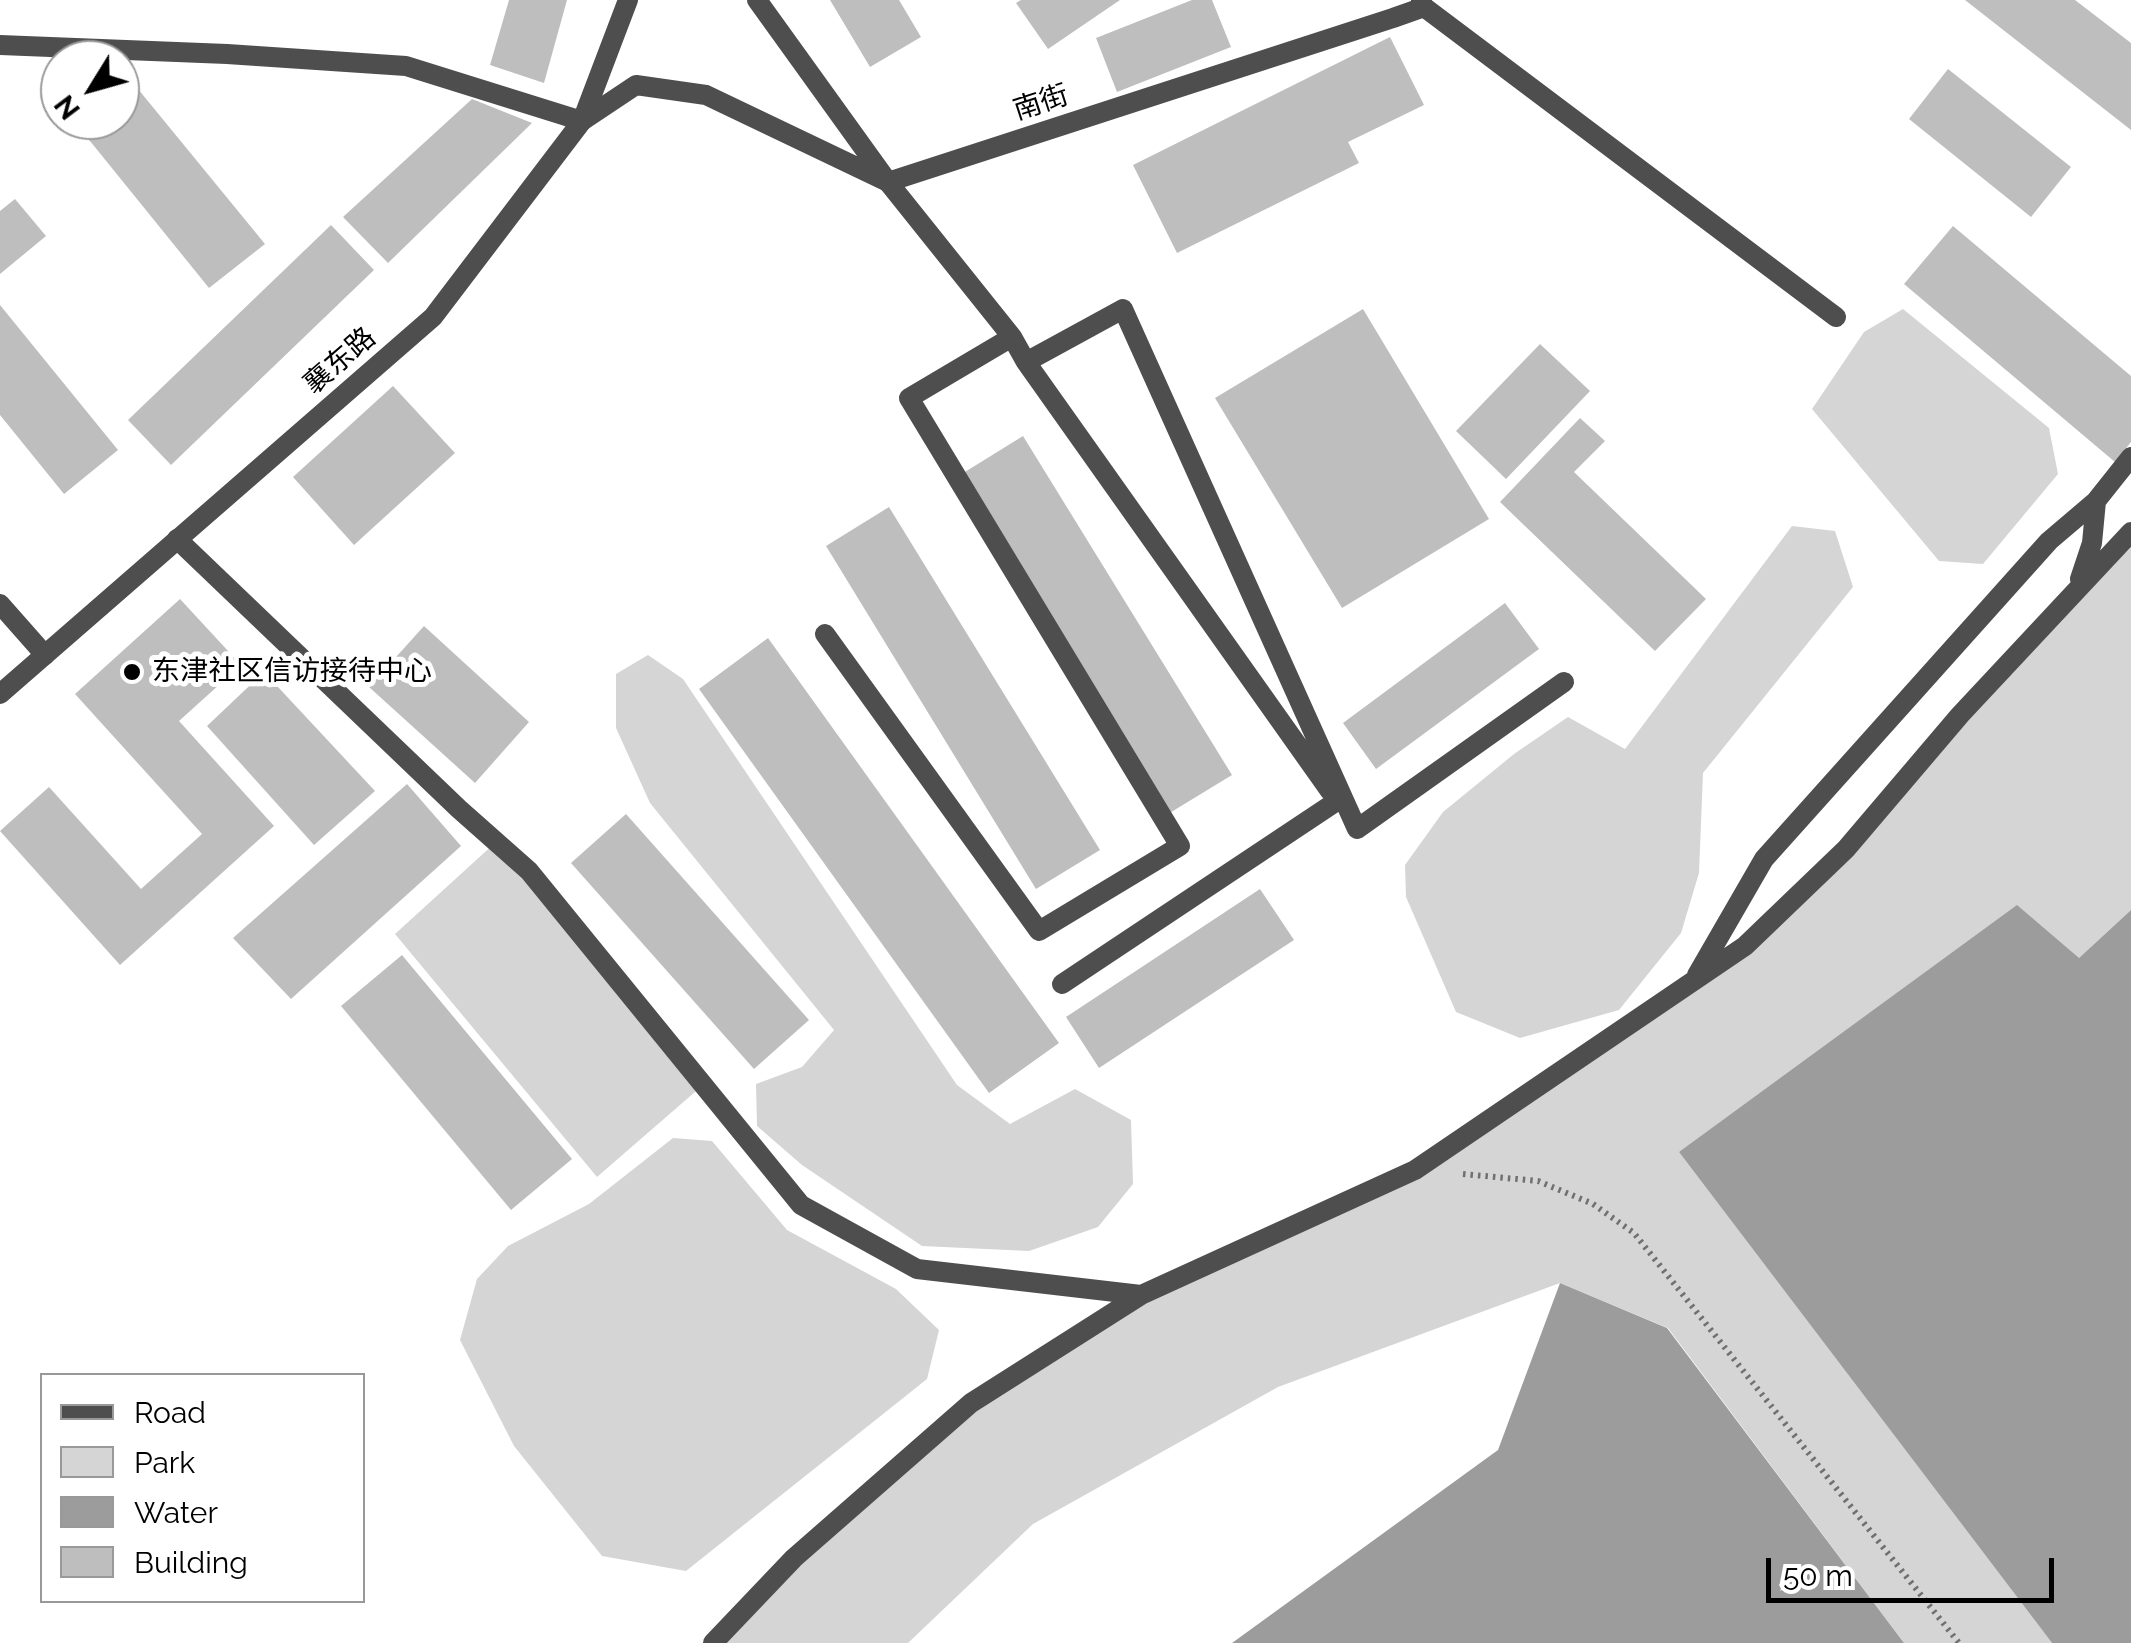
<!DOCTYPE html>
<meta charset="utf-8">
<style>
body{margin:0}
#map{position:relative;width:2131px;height:1643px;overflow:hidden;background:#fff;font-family:Raleway,sans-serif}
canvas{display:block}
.legend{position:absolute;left:40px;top:1373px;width:325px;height:230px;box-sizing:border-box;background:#fff;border:2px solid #999;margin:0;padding:12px 18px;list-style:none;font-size:30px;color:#000}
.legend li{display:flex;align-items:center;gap:20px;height:50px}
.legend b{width:50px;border:2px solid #999}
.north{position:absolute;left:40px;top:40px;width:100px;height:100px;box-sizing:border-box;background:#fff;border:2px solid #999;border-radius:50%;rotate:233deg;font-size:28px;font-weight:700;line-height:40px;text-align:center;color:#000}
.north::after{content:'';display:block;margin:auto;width:35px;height:45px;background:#000;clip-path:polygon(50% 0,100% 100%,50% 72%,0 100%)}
.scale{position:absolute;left:1766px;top:1558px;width:288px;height:45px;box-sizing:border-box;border:5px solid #000;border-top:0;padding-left:12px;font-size:30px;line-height:35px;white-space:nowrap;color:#000;-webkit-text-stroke:8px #fff;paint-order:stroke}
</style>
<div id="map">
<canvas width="2131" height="1643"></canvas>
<ul class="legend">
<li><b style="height:12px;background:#4e4e4e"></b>Road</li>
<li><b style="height:28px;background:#d5d5d5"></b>Park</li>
<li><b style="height:28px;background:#9c9c9c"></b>Water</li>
<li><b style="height:28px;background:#bebebe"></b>Building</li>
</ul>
<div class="north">N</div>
<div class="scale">50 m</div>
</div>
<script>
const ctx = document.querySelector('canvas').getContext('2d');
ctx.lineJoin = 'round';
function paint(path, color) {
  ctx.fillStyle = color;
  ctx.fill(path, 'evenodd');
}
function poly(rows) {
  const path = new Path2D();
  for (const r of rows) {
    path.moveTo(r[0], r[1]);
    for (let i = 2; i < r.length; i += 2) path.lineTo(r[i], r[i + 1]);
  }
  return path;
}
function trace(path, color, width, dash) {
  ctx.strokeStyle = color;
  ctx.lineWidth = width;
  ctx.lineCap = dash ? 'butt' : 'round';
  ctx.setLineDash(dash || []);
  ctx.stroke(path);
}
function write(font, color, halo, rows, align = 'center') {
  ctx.font = font + ' Raleway,"Noto Sans SC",sans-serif';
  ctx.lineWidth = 10;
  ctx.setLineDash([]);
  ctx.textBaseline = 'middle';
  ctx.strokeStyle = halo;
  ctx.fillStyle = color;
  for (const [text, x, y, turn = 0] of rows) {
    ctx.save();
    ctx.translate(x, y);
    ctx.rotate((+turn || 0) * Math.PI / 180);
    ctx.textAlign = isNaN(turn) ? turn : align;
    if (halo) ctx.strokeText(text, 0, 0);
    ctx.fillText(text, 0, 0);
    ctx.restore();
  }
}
paint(poly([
 [1903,309,2049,428,2058,474,1983,564,1939,561,1812,409,1864,332],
 [1792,526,1835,531,1853,587,1703,773,1699,873,1681,933,1619,1010,1520,1038,1456,1012,1406,897,1405,865,1443,812,1514,754,1568,717,1625,749],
 [2131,532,2131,910,2079,958,1679,1152,2052,1643,1904,1643,1668,1328,1560,1283,1278,1387,1033,1524,908,1643,713,1643,971,1403,1141,1295,1415,1170,1745,946],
 [648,655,683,679,957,1085,1010,1124,1075,1089,1131,1120,1133,1184,1098,1227,1029,1251,922,1246,802,1165,757,1126,756,1084,802,1067,834,1030,650,803,616,728,616,674],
 [496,842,703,1085,597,1177,395,934],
 [673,1138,712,1141,787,1230,896,1289,939,1330,927,1379,686,1571,602,1556,514,1446,460,1340,477,1279,508,1246,589,1204]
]), '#d5d5d5');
paint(poly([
 [2017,905,2079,958,2131,910,2131,1643,2052,1643,1679,1152],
 [1560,1283,1667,1328,1904,1643,1232,1643,1498,1450]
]), '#9c9c9c');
paint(poly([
 [509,0,567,0,544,83,490,65],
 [830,0,899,0,921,37,870,67],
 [1021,0,1120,0,1048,49,1016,3],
 [1192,0,1212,0,1231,47,1117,92,1096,38],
 [1965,0,2075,0,2131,43,2131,130],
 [1390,37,1424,105,1348,142,1359,163,1177,253,1133,165],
 [120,67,265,244,209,288,73,120,120,120],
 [1948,69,2071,167,2031,217,1909,119],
 [472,99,532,123,388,263,343,217],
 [15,199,46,236,0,274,0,211],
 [331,225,374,270,171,465,128,420],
 [1953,226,2131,376,2131,442,2115,462,1904,284],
 [0,305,118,450,64,494,0,415],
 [1363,309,1489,519,1342,608,1215,398],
 [1540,344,1590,391,1506,479,1456,431],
 [393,386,455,453,354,545,293,477],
 [1580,418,1605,441,1574,472,1706,599,1655,651,1500,502],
 [1023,436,1232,775,1168,814,960,475],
 [889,507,1100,850,1036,889,826,546],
 [180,599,241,665,179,721,274,826,120,965,0,831,49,787,141,889,202,834,75,694],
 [1505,603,1539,649,1376,769,1343,723],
 [424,626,529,722,475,783,369,687],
 [768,638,1059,1043,989,1093,699,689],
 [264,672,375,791,314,845,207,726],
 [407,784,461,846,291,999,233,938],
 [626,814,809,1020,754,1069,571,863],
 [1260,889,1294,940,1099,1068,1066,1017],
 [402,955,572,1159,511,1210,341,1006]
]), '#bebebe');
trace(poly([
 [1463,1174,1538,1181,1593,1204,1634,1233,1959,1643]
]), '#707070', 6, [2.5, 5]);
trace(poly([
 [888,182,1012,337,1026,362,1123,309,1357,829,1564,682],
 [1026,362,1330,791],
 [0,604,45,655],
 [825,634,1039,931,1180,846,909,398,1012,337],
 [1062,984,1337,801]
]), '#4e4e4e', 20);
trace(poly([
 [757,0,888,182,1393,18,1424,7,1421,0],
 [1424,7,1836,317],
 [0,45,227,54,406,66,582,121,636,85,706,95,888,182],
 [177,539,459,809,529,871,801,1205,917,1269,1141,1295],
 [2080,579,2092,543,2096,501],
 [1697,975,1764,859,2049,541,2096,501,2131,457],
 [713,1643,794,1558,971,1403,1141,1295,1415,1170,1745,946,1846,849,1960,715,2131,532]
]), '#4e4e4e', 20);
trace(poly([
 [0,694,433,317,582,121,628,0]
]), '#4e4e4e', 20);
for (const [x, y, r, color] of [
 [132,672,10,"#000"]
]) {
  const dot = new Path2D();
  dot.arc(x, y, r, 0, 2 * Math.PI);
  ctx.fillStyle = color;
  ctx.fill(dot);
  trace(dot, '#fff', 4);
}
write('28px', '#000', '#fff', [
 ["南街",1041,103,-18],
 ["襄东路",340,361,-41]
]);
write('28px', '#000', '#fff', [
 ["东津社区信访接待中心",152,672]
], 'left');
</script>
